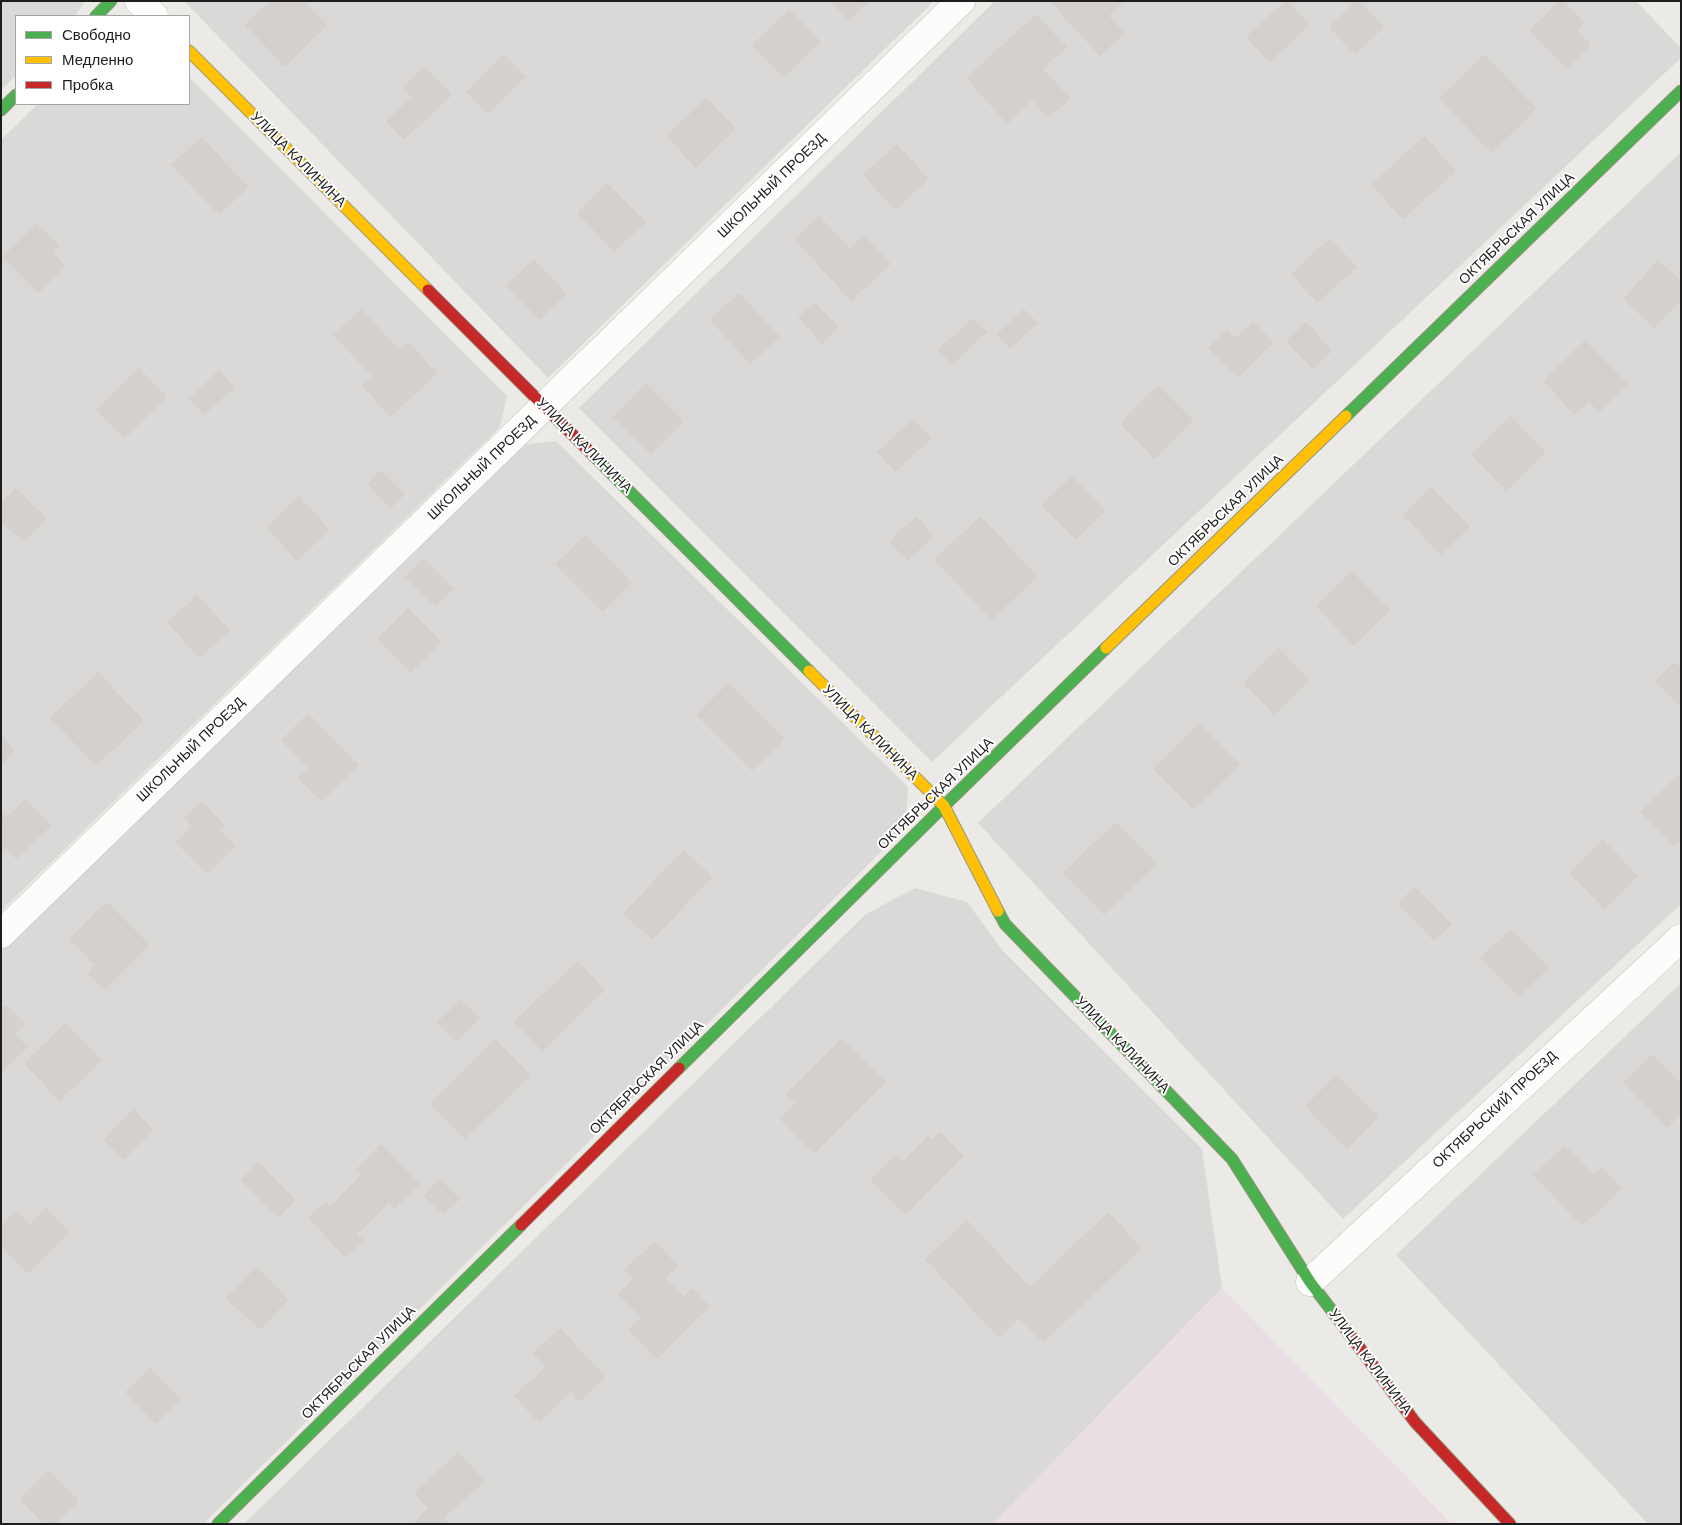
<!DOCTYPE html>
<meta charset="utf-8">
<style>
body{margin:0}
#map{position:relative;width:1682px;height:1525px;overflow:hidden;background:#eceae6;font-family:Helvetica,sans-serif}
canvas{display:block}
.frame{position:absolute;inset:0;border:2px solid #1d1d1d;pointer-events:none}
.legend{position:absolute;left:15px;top:15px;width:175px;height:90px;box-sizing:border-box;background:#fff;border:1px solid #a5a5a5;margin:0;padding:6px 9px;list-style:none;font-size:15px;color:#1d1d1d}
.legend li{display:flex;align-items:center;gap:10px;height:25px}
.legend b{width:25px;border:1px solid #a5a5a5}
</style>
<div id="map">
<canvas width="1682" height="1525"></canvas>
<div class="frame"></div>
<ul class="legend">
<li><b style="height:6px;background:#4caf50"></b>Свободно</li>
<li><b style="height:6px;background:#ffc107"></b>Медленно</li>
<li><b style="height:6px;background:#c62828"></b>Пробка</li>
</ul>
</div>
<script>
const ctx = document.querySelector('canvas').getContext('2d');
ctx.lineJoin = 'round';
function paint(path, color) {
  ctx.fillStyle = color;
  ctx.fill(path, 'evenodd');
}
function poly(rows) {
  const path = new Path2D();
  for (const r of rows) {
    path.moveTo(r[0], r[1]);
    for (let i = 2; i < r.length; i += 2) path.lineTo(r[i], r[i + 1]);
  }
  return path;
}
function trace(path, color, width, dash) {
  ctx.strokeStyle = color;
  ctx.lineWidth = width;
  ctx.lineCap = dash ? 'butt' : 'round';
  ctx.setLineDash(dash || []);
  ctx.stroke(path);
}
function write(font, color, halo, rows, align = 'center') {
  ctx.font = font + ' Helvetica,sans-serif';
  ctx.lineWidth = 4;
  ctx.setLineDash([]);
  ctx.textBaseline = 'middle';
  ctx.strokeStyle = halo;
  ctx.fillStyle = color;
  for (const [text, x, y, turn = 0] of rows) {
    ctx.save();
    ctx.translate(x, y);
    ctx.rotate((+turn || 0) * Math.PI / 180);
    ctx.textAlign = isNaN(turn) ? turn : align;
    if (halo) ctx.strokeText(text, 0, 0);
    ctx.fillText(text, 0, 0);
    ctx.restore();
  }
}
paint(poly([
 [1,1,85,1,75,16,16,16,16,75,1,90],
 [184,1,934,1,548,378],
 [995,1,1636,1,1681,48,1681,58,932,762,579,408],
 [189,77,507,396,500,427,1,911,1,140,38,104,189,104],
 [1681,152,1681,904,1343,1219,978,823],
 [556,441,908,787,906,827,203,1524,1,1524,1,951,519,445],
 [915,888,967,902,1003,951,1202,1149,1222,1288,993,1524,244,1524,866,914],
 [1681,983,1681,1524,1648,1524,1396,1255]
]), '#dbd9d7');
paint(poly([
 [1222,1288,1452,1524,993,1524]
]), '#eadee5');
paint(poly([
 [270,1,304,1,328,25,285,67,245,25],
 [830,1,870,1,849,21],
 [1049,1,1124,1,1109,16,1125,33,1100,56],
 [1285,1,1288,1,1310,25,1270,62,1246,37],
 [1356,1,1360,1,1384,27,1355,55,1329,27],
 [1559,1,1564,1,1584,23,1577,30,1591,45,1567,69,1529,30],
 [789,9,821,42,783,78,752,45],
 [1036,14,1067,47,1043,69,1070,98,1048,118,1032,100,1007,124,966,78],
 [1484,54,1537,109,1491,153,1439,98],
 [504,55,526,77,487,114,466,92],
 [424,66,452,95,404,140,386,121,411,97,402,88],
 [706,98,736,129,696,168,666,136],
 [1424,136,1456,171,1403,219,1371,185],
 [201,137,249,187,219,215,171,165],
 [897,144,929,179,895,210,863,175],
 [608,183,646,222,614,252,577,213],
 [819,216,850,248,864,235,891,264,851,301,794,239],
 [37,223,60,247,53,253,66,266,38,293,2,257],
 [1330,238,1357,267,1317,303,1291,274],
 [534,259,567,294,539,320,506,285],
 [1658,260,1681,281,1681,300,1654,328,1623,299],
 [739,293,780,337,750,364,710,320],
 [815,302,839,328,822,344,798,317],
 [361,309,400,350,408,342,437,373,391,417,362,386,372,376,333,335],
 [1024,309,1038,323,1010,349,997,334],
 [973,318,987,332,952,365,938,350],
 [1253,321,1274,343,1238,378,1208,348,1227,329,1236,338],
 [1306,322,1332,351,1313,369,1286,341],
 [1585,340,1628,384,1599,412,1589,402,1575,415,1543,381],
 [139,368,167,397,124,439,96,409],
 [219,370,235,387,204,415,189,399],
 [646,383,684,421,651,454,613,417],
 [1158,385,1194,421,1154,459,1120,423],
 [1511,416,1546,452,1506,491,1471,455],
 [913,419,932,438,895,472,877,452],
 [381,470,405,494,390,509,367,484],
 [1072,476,1106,511,1076,540,1041,505],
 [1432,487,1470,527,1441,555,1403,515],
 [15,488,47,518,24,542,1,521,1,504],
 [299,496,330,530,297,561,266,527],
 [916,516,934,536,907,561,889,541],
 [980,516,1038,576,992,620,934,560],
 [585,535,632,583,603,612,555,564],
 [424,559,454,589,435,607,405,577],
 [1352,571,1390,610,1353,646,1316,606],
 [197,595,230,630,200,658,167,623],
 [408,608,442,642,411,673,377,639],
 [1279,648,1310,680,1274,715,1243,683],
 [1675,662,1681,668,1681,707,1655,681],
 [98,672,144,721,96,766,50,718],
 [729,682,785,739,752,771,696,715],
 [308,713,359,765,322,801,298,778,308,768,281,740],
 [1199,723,1240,765,1194,810,1153,768],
 [1,736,16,751,1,765],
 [1678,775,1681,777,1681,840,1674,846,1640,812],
 [25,799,51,826,16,859,6,848,1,853,1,811,6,817],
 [202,801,226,826,221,831,235,846,207,874,175,842,192,826,184,818],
 [1116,822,1157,864,1104,915,1063,872],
 [1603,839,1638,876,1604,909,1569,873],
 [684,850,713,877,652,940,623,913],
 [1415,886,1452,924,1434,941,1398,903],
 [107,902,150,945,104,991,87,973,95,965,69,939],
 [1511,929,1549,968,1519,997,1480,958],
 [577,961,605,990,542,1051,514,1022],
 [461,999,480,1018,456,1041,437,1022],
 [5,1004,25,1024,15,1034,28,1047,1,1073,1,1008],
 [66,1023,102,1061,59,1101,24,1063],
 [842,1038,886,1082,814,1154,780,1119,795,1103,786,1094],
 [495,1039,531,1075,465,1139,430,1103],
 [1652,1054,1681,1084,1681,1114,1667,1128,1623,1082],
 [1337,1074,1379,1117,1347,1149,1305,1106],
 [134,1109,154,1130,123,1160,103,1139],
 [940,1132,964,1156,905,1215,870,1180,895,1155,902,1162,928,1136,931,1140],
 [381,1144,420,1184,395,1209,389,1203,357,1234,364,1240,346,1258,308,1218,326,1201,330,1206,362,1174,356,1169],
 [1565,1145,1594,1175,1602,1168,1622,1189,1582,1226,1533,1175],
 [258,1162,296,1200,278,1218,241,1180],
 [440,1179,460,1199,443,1215,423,1195],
 [47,1208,70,1232,28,1274,1,1247,1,1225,16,1210,30,1224],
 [1108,1212,1142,1248,1043,1343,1019,1318,999,1338,925,1259,967,1220,1030,1287],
 [655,1241,678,1266,666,1278,684,1296,693,1288,710,1307,656,1359,628,1330,641,1318,618,1294,633,1279,624,1270],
 [256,1267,289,1299,260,1330,226,1298],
 [560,1328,606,1377,580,1402,571,1392,539,1423,514,1396,546,1367,533,1353],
 [150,1368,181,1399,155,1424,125,1392],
 [458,1452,485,1481,444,1518,449,1524,412,1524,428,1508,414,1493],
 [49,1470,79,1501,55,1524,43,1524,20,1499]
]), '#d3d0cd');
const street = poly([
 [139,1,154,16],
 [1,934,961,1],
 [1310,1282,1681,938]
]);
const fast = poly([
 [96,16,111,1],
 [1,110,16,95],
 [1346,416,1681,91],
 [594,456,809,671],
 [998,911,1005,924,1232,1159,1310,1282,1342,1324],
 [679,1068,944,806,1106,648],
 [218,1524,521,1225]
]);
const slow = poly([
 [189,51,428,290],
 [1106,648,1346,416],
 [809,671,944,806,998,911]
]);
const jam = poly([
 [428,290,594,456],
 [521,1225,679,1068],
 [1342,1324,1415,1422,1510,1524]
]);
trace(street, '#c4c4c2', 29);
trace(fast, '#95967d', 13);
trace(slow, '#95967d', 13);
trace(jam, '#95967d', 13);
trace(street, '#fcfcfb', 28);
trace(fast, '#4caf50', 11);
trace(slow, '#ffc107', 11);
trace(jam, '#c62828', 11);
write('14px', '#1d1d1d', '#fff', [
 ["УЛИЦА КАЛИНИНА",298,160,45],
 ["ШКОЛЬНЫЙ ПРОЕЗД",772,186,-44],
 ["ОКТЯБРЬСКАЯ УЛИЦА",1517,229,-44],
 ["УЛИЦА КАЛИНИНА",584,446,45],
 ["ШКОЛЬНЫЙ ПРОЕЗД",482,468,-44],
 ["ОКТЯБРЬСКАЯ УЛИЦА",1226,511,-44],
 ["УЛИЦА КАЛИНИНА",870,733,45],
 ["ШКОЛЬНЫЙ ПРОЕЗД",191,750,-44],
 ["ОКТЯБРЬСКАЯ УЛИЦА",936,794,-44],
 ["УЛИЦА КАЛИНИНА",1122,1045,46],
 ["ОКТЯБРЬСКАЯ УЛИЦА",647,1078,-45],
 ["ОКТЯБРЬСКИЙ ПРОЕЗД",1495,1110,-43],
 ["УЛИЦА КАЛИНИНА",1370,1362,53],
 ["ОКТЯБРЬСКАЯ УЛИЦА",359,1363,-45]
]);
</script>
